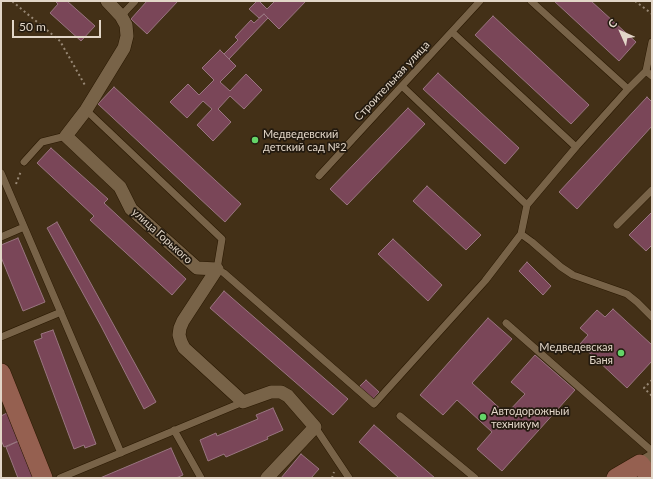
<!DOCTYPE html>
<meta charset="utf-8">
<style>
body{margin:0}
#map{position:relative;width:653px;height:479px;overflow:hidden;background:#433017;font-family:Lato,sans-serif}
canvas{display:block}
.frame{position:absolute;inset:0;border:2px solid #e2d6c8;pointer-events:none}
.north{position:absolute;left:601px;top:12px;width:40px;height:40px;-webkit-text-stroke:3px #231a0f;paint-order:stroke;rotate:315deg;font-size:11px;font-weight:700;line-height:16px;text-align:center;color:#e2d6c8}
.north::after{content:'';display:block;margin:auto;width:14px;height:18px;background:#e2d6c8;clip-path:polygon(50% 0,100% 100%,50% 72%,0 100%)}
.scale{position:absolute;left:12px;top:20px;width:89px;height:18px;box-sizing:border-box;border:2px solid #e2d6c8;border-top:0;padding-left:5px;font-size:12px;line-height:14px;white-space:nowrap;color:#e2d6c8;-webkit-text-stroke:3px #231a0f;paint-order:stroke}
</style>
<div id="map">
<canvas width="653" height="479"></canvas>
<div class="frame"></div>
<div class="north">С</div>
<div class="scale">50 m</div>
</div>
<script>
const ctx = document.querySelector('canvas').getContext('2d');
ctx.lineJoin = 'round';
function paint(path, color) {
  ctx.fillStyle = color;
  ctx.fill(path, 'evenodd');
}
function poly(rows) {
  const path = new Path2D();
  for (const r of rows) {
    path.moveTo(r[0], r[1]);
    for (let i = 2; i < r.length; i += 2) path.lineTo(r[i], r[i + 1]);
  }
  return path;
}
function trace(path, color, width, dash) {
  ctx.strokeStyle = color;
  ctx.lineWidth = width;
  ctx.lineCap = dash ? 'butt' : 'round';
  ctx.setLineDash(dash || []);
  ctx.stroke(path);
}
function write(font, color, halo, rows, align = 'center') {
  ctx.font = font + ' Lato,sans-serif';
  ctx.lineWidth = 3.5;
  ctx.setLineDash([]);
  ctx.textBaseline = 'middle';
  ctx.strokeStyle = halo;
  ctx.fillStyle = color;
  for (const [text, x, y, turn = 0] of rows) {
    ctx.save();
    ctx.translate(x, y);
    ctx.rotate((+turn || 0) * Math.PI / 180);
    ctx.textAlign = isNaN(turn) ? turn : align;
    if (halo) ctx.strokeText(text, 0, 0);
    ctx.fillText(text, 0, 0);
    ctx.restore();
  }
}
const building = poly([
 [55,1,67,1,95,26,81,41,50,13,58,4,55,1],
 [147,1,178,1,147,34,131,19,147,1],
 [257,1,259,1,267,9,275,1,306,1,279,29,264,14,259,18,249,9,257,1],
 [554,1,591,1,636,42,619,61,554,1],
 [264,14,268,18,229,59,224,54,238,40,235,37,251,20,254,23,264,14],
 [493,16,589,105,571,124,475,35,493,16],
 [220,50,236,66,220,82,230,91,246,74,262,90,244,109,230,96,218,109,231,122,213,141,197,125,212,109,203,101,187,118,170,102,188,84,199,95,214,80,202,68,220,50],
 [438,73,519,148,505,164,423,89,438,73],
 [114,87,241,204,225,222,98,104,114,87],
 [647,97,652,102,652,126,577,209,559,192,647,97],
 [408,108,425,124,347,205,330,189,408,108],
 [51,148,108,199,104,203,186,279,172,295,90,220,94,216,37,163,51,148],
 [427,186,481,235,466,250,413,201,427,186],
 [652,212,652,245,646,251,629,235,652,212],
 [57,222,156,402,144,409,101,326,47,228,57,222],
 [18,238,45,302,23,311,1,257,1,245,18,238],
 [393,239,442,285,428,301,378,254,393,239],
 [527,262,551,286,543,295,519,271,527,262],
 [224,291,348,399,333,415,210,308,224,291],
 [613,309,652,345,652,361,627,388,580,344,588,335,580,328,597,310,605,317,613,309],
 [488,318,512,339,472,383,506,414,525,394,511,382,535,355,575,390,502,471,477,449,492,432,457,400,443,415,420,395,488,318],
 [53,330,96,444,85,448,84,445,74,449,34,341,42,338,41,334,53,330],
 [366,380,379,392,373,399,359,387,366,380],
 [273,408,283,430,267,437,268,439,226,457,224,454,208,461,200,440,216,433,217,436,258,419,256,415,273,408],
 [9,412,21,440,4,447,1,440,1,416,9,412],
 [374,425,435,478,399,478,359,442,374,425],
 [21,440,35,476,29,478,18,478,6,447,21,440],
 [171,448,183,475,176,478,100,478,171,448],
 [301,454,319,469,311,478,281,478,301,454]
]);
paint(building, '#7a4658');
trace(building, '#997580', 1);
const lane = poly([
 [531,1,628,89],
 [121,16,135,1],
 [452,32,576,147],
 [646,71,652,76],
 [402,86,527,205],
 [86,110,222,239,217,269,224,273,374,404,485,281,521,234,527,205,576,147,628,89,646,71,652,42],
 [24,162,42,142,66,136],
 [1,173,121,453],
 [319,176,480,1],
 [617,225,652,190],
 [521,234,532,242,561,267,573,275,627,294,637,302,652,317],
 [1,237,24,227],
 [506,323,652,451],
 [1,337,61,312],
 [400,416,475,478],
 [315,427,349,478],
 [174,430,201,478],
 [60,478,243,402]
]);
const street = poly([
 [107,1,121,16,126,25,127,36,124,48,86,110,66,136,120,187,131,209,197,268,217,269,183,321,180,328,179,335,181,342,184,348,243,402,271,392,281,392,288,396,315,427,267,478],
 [640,464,652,457]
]);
const secondary = poly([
 [1,373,43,478],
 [616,478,640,464,651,478]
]);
trace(lane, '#291800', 8);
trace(street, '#291800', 14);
trace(secondary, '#291800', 20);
trace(poly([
 [13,1,13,2,60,41,86,87],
 [635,1,652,14],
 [16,184,21,171],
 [652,380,644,388,652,396],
 [332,478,334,472]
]), '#978774', 2, [2, 3]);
trace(lane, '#786348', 7);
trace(street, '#786348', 13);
trace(secondary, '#956050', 19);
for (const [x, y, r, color] of [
 [255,140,4,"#64d468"],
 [621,353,4,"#64d468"],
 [483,417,4,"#64d468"]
]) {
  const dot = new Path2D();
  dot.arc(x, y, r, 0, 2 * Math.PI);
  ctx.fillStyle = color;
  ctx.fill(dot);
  trace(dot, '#231a0f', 1.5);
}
write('11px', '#e2d6c8', '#231a0f', [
 ["Строительная улица",392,81,-47],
 ["улица Горького",162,236,42]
]);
write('11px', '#e2d6c8', '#231a0f', [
 ["Медведевский",263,134],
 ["детский сад №2",263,147],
 ["Медведевская",613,347,"right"],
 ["Баня",613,360,"right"],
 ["Автодорожный",491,411],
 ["техникум",491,424]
], 'left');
</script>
